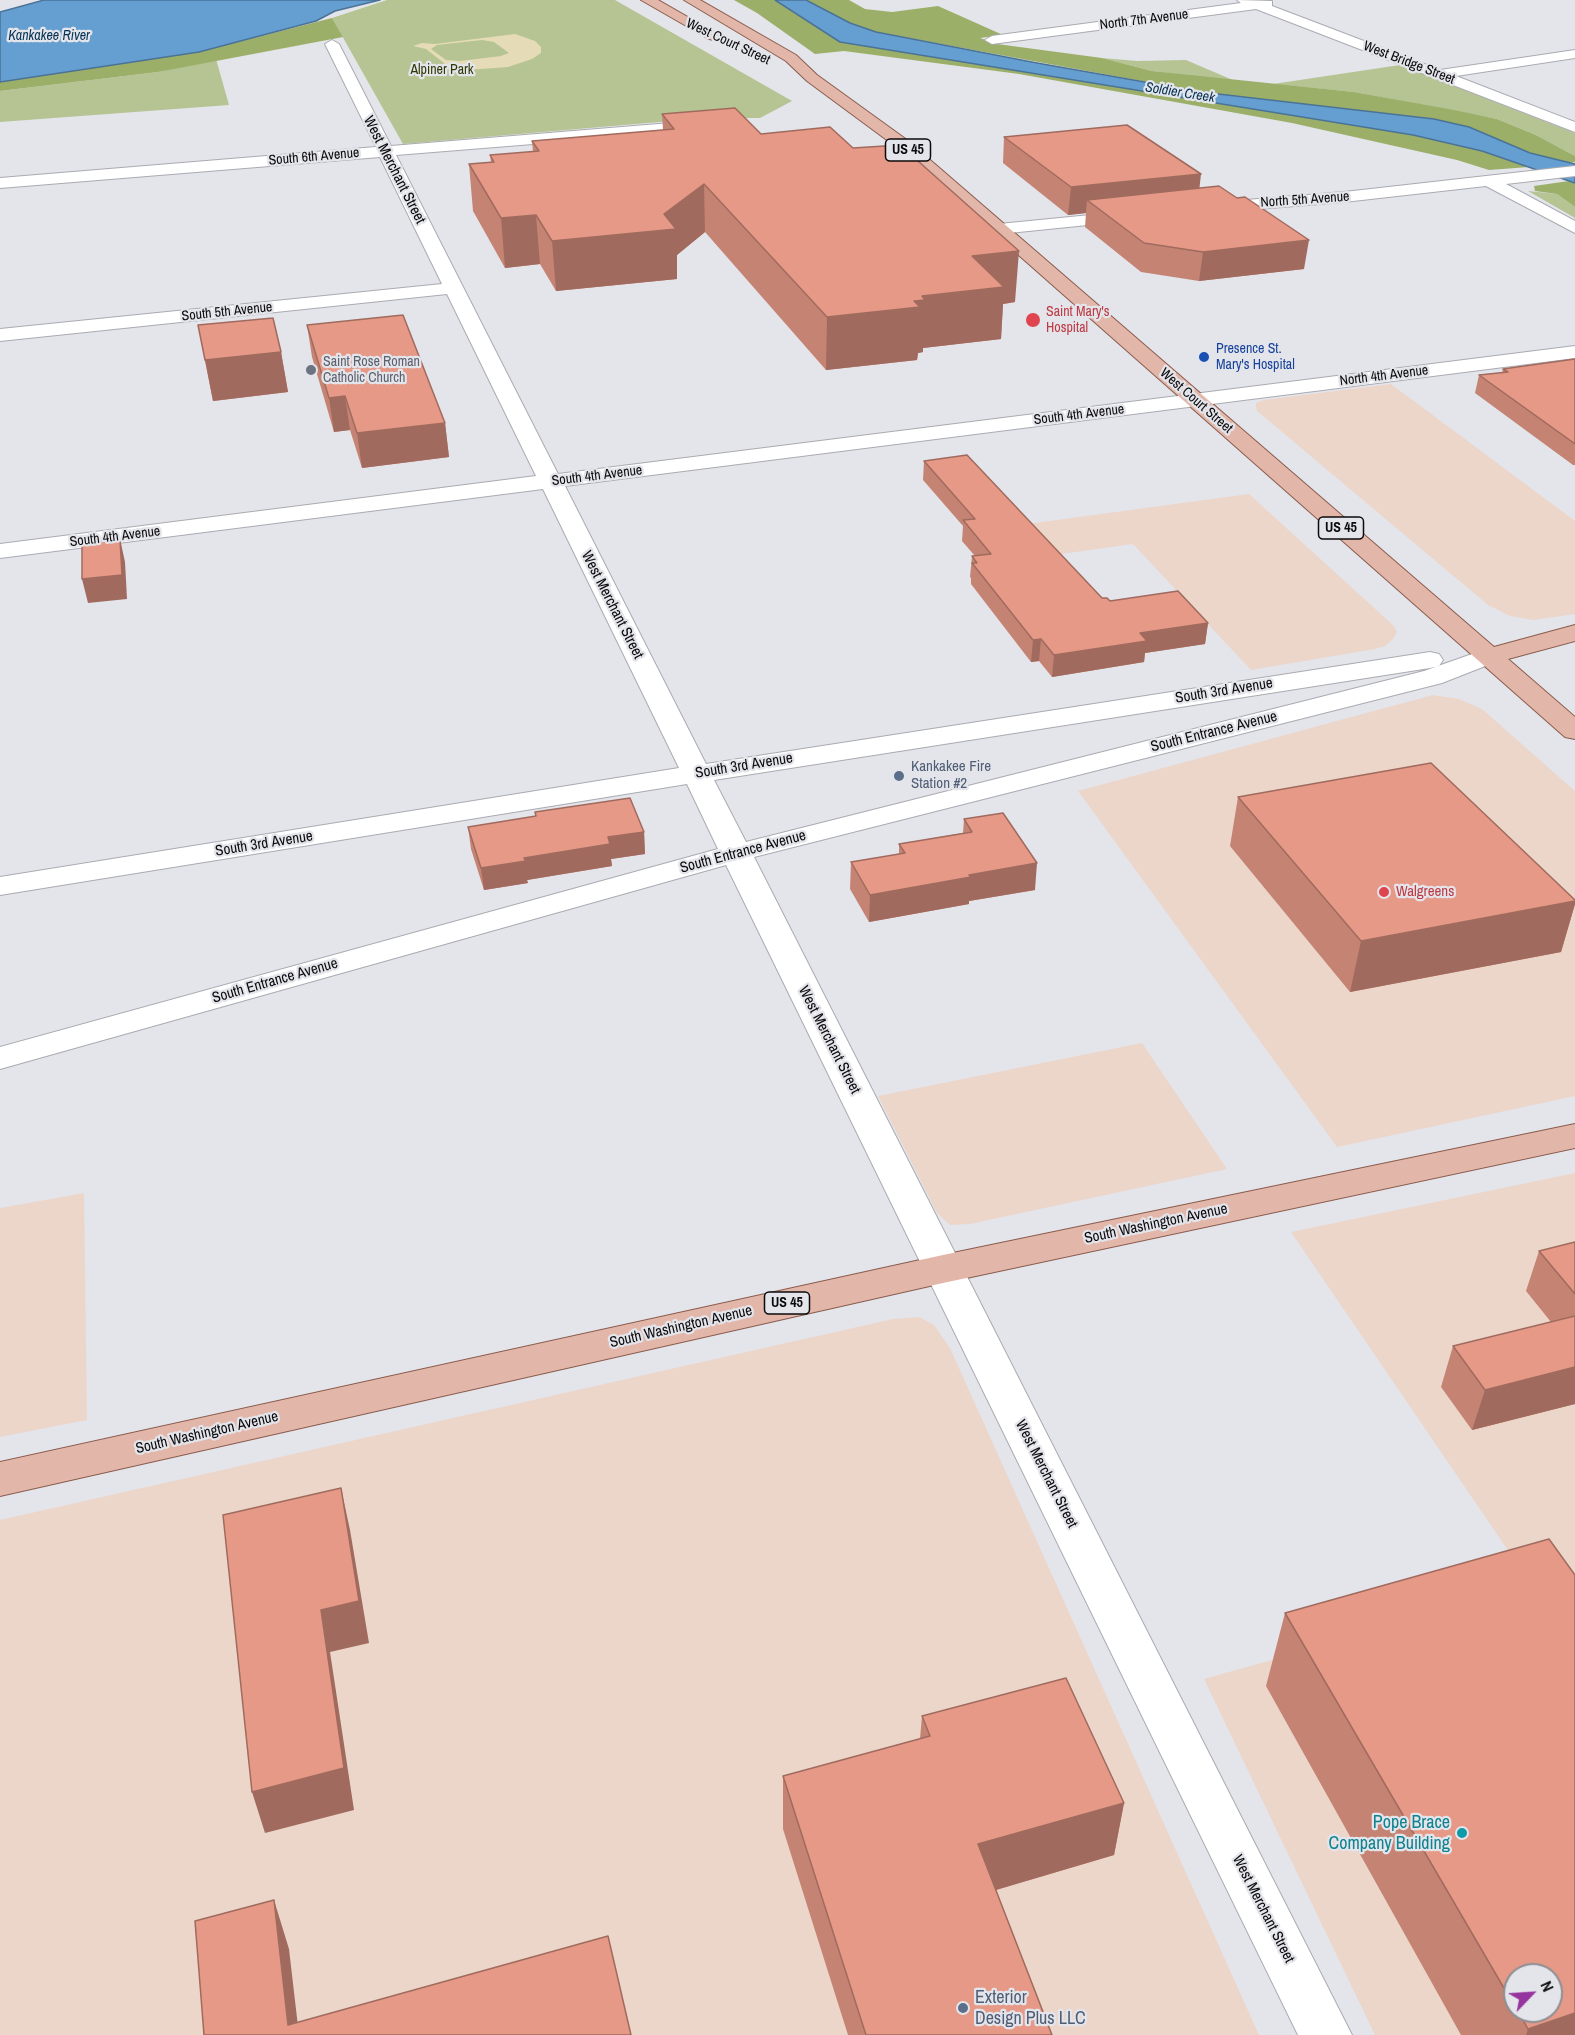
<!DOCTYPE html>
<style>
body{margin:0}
#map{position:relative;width:1575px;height:2035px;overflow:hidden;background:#e4e4eb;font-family:"Archivo Narrow",sans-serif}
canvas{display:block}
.north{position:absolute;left:1503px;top:1963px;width:60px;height:60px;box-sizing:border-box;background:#e4e4eb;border:2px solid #8d8d92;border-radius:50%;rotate:65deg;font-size:16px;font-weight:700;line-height:24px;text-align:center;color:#0b0b0d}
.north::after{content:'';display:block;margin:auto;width:21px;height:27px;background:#96359d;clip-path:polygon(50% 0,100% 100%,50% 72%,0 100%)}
</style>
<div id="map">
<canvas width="1575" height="2035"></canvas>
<div class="north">N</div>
</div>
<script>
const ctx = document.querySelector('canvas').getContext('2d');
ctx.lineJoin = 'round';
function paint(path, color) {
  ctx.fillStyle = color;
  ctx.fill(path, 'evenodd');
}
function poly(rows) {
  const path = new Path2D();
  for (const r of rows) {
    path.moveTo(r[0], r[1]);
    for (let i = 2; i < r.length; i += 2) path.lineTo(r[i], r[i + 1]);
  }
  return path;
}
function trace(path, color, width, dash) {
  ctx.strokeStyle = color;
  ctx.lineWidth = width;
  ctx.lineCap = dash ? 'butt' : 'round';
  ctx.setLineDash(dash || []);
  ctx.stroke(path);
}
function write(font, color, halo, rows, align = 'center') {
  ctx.font = font + ' "Archivo Narrow",sans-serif';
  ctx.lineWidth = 4.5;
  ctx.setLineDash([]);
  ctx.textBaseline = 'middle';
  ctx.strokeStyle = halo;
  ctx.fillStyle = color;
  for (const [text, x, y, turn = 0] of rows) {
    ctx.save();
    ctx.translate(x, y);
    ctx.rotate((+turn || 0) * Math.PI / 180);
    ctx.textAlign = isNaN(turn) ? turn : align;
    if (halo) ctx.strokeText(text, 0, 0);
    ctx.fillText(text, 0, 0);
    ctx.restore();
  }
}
paint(poly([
 [1391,384,1575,521,1575,614,1533,620,1510,616,1488,605,1257,411,1256,407,1256,403,1264,400],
 [1249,494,1394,626,1397,632,1394,638,1385,646,1375,649,1251,670,1133,544,1054,555,1027,524],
 [1433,695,1459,699,1482,709,1575,791,1575,1096,1337,1147,1078,791],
 [1142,1043,1227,1169,970,1224,950,1225,937,1213,878,1096],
 [1575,1173,1575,2035,1375,2035,1204,1679,1533,1587,1291,1232],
 [1515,1975,1551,1975,1551,2011,1515,2011],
 [84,1193,87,1420,0,1437,0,1208],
 [919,1317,934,1325,950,1348,1259,2035,0,2035,0,1520,893,1319]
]), '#ecd6ca');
paint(poly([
 [387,0,615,0,792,101,760,118,706,118,403,144,332,18],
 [1102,58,1137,61,1186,60,1235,81,1152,71],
 [216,59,229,105,0,122,0,91,158,72],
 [1400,65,1575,133,1575,156,1536,135,1497,119,1354,92,1273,84],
 [1528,191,1557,194,1575,207,1575,218]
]), '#b6c493');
paint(poly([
 [734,0,775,0,840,42,1413,135,1482,151,1529,167,1489,170,1457,160,1292,123,1019,74,844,51,815,54,757,13],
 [806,0,849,0,865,9,892,12,938,6,1003,35,980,38,997,44,1102,58,1152,71,1354,92,1454,110,1497,119,1536,135,1575,156,1575,162,1569,163,1530,153,1469,127,1201,92,876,32,850,23],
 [332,18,343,37,158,72,0,91,0,82,199,52],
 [1569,181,1575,183,1575,207,1557,194,1535,191,1534,186]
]), '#9caf69');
paint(poly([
 [515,34,535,41,541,47,541,53,532,59,508,67,454,71,426,49,413,46,422,43,435,44],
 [482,40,494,42,509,53,501,56,460,61,446,60,431,49,437,45]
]), '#e5dbb6');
const water = poly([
 [44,0,380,0,335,11,316,21,199,52,0,82,0,12,44,0],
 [775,0,806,0,850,23,876,32,1037,63,1201,92,1434,119,1469,127,1530,153,1575,164,1575,183,1482,151,1413,135,840,42,775,0]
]);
paint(water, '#659fd1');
trace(water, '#4a7396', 1.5);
const minor = poly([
 [1237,0,1272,1,1272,6,1440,70,1575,50,1575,58,1456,76,1575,122,1575,132,1256,9,992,44,985,40,992,36,1241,3,1237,0],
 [332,40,339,44,391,146,707,120,715,125,707,130,396,155,558,474,1575,346,1575,358,565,486,706,764,1430,652,1439,654,1443,660,1439,666,1430,668,714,780,746,842,1424,671,1489,648,1498,651,1502,656,1498,661,1442,683,754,857,1352,2035,1298,2035,726,865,0,1069,0,1047,718,849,687,784,0,895,0,877,679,768,543,489,0,558,0,544,536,476,447,294,0,341,0,329,442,284,380,157,0,188,0,178,376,147,325,44,332,40],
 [1575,166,1575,176,1506,184,1575,221,1575,233,1486,186,1344,202,1209,213,1203,212,1200,208,1203,204,1209,203,1344,192,1575,166],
 [1131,211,1137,212,1140,216,1137,220,999,234,993,233,990,229,993,225,999,224,1131,211]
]);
const major = poly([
 [641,0,658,0,721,36,714,40,709,39,641,0],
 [684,0,700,0,796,55,817,75,907,140,1494,647,1575,625,1575,641,1508,659,1575,717,1575,739,1565,737,895,146,807,81,786,61,684,0],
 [1575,1124,1575,1148,943,1283,0,1496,0,1462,943,1255,1575,1124]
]);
trace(minor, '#aaabb2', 2);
trace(major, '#8a5c4d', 2);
paint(minor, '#fff');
paint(major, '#e2b7a9');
paint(poly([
 [662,114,761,134,1015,302,1003,304,1001,339,923,348,923,352,918,353,917,360,826,370,705,232,677,255,677,279,556,291,540,264,505,268,473,211,469,164,491,162,490,155,533,152,532,141,663,130],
 [1004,137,1199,188,1304,269,1199,281,1141,272,1085,227,1086,213,1068,215,1003,163],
 [198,325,281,352,288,392,213,401],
 [307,325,445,423,449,457,362,468,350,430,334,432,312,357],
 [1575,359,1575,465,1573,465,1475,393,1479,375,1502,373,1503,369],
 [924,461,1102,598,1208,623,1205,644,1145,653,1144,662,1052,677,1039,661,1031,662,971,584,971,578,970,577,972,556,975,556,962,541,963,526,923,480],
 [1238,797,1575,900,1575,904,1561,952,1350,992,1230,846],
 [535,812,644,832,645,854,611,859,612,866,527,880,528,883,484,890,471,849,468,827,536,816],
 [964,819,1035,890,969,901,969,904,869,922,850,889,851,862,899,854,899,844,963,833],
 [1575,1242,1575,1404,1472,1430,1441,1387,1453,1346,1551,1322,1526,1291,1539,1251],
 [1285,1613,1575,2035,1461,2035,1266,1686],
 [1515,1975,1551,2011,1515,2011],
 [922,1716,1124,1803,1114,1855,996,1890,1052,2035,848,2035,783,1829,783,1776,920,1739]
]), '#c58473');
paint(poly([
 [1201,174,1198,201,1087,200,1086,213,1068,215,1071,187],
 [704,184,705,232,677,255,677,279,556,291,552,241,664,214],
 [536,215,540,264,505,268,501,218],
 [1309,240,1304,269,1199,281,1203,252],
 [1019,251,1015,302,1003,304,1001,339,923,348,923,352,918,353,917,360,826,370,827,317,914,301,922,296,972,256],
 [281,352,288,392,213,401,205,360],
 [345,396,350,430,334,432,329,398],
 [445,423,449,457,362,468,357,433],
 [120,539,125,562,127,599,88,603,82,579],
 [1208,623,1205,644,1145,653,1144,662,1052,677,1054,655,1140,633],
 [1041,639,1039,661,1031,662,1033,640],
 [644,832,645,854,611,859,612,866,527,880,528,883,484,890,481,868,608,837],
 [1037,863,1035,890,969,901,969,904,869,922,870,895,969,875],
 [1575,901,1575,904,1561,952,1350,992,1361,941],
 [1575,1367,1575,1404,1472,1430,1485,1390],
 [341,1488,350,1530,369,1643,330,1652,354,1810,265,1833,252,1792],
 [1124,1803,1114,1855,972,1897,978,1844],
 [274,1900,289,1949,299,2035,288,2025],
 [1575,2013,1575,2035,1526,2035,1528,2029]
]), '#a06b5e');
const building = poly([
 [735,108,761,134,830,127,853,148,900,145,1019,251,972,256,1004,287,922,296,925,300,914,301,920,307,827,317,704,184,664,214,676,229,552,241,536,215,501,218,469,164,494,162,490,155,539,151,532,141,674,129,662,114,735,108],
 [1127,125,1201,174,1071,187,1004,137,1127,125],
 [1219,186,1237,198,1245,197,1309,240,1203,252,1144,243,1087,200,1219,186],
 [403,315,445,423,357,433,345,396,329,398,307,325,403,315],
 [273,318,281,352,205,360,198,325,273,318],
 [1575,359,1575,444,1479,375,1508,372,1503,369,1575,359],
 [967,455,1102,598,1107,598,1110,601,1178,591,1208,623,1140,633,1147,641,1054,655,1041,639,1033,640,972,563,977,563,972,556,991,554,963,520,975,519,924,461,967,455],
 [120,539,122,575,82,579,82,543,120,539],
 [1431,763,1575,900,1575,901,1361,941,1238,797,1431,763],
 [630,798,644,832,608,837,610,844,524,858,526,861,481,868,468,827,536,816,535,812,630,798],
 [1003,813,1037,863,969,875,971,877,870,895,851,862,905,853,899,844,972,832,964,819,1003,813],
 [1575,1242,1575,1294,1539,1251,1575,1242],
 [1575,1316,1575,1367,1485,1390,1453,1346,1575,1316],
 [341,1488,359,1601,321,1610,344,1768,252,1792,223,1515,341,1488],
 [1549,1539,1575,1575,1575,2013,1528,2029,1518,2011,1551,2011,1551,1975,1515,1975,1515,2007,1285,1613,1549,1539],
 [1066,1678,1124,1803,978,1844,1052,2035,866,2035,783,1776,930,1736,922,1716,1066,1678],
 [274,1900,288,2025,608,1936,631,2035,204,2035,195,1921,274,1900]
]);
paint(building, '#e59986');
trace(building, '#a06b5e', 1.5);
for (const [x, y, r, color] of [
 [1033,320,8,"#e0444e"],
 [1204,357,6,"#1a4fb4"],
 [311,370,6,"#6b7280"],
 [899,776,6,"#5c6f8a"],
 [1384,892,6,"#e0444e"],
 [1462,1833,6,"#0f9aa8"],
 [963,2008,6,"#5c6f8a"]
]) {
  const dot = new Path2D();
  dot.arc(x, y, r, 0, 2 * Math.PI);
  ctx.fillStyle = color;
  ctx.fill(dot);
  trace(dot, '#e4e4eb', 2);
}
write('14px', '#0b0b0d', '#e4e4eb', [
 ["North 7th Avenue",1144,20,-7],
 ["West Court Street",728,42,25],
 ["West Bridge Street",1409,63,21],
 ["South 6th Avenue",314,157,-5],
 ["North 5th Avenue",1305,200,-4],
 ["South 5th Avenue",227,312,-6],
 ["North 4th Avenue",1384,376,-7],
 ["West Court Street",1196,401,41],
 ["South 4th Avenue",1079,415,-7],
 ["South 4th Avenue",597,476,-7],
 ["South 4th Avenue",115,537,-7]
]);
write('italic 14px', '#033253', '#e4e4eb', [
 ["Kankakee River",49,36],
 ["Soldier Creek",1180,93,9]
]);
write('14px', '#2f3b04', '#e4e4eb', [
 ["Alpiner Park",442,70]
]);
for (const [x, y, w] of [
 [908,150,45],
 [1341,528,45],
 [787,1303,45]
]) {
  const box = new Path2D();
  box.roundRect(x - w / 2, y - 11, w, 22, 4.5);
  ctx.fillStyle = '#e4e4eb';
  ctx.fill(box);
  trace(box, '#0b0b0d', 1.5);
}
write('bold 14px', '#0b0b0d', null, [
 ["US 45",908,150],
 ["US 45",1341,528],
 ["US 45",787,1303]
]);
write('14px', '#be3a42', '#e4e4eb', [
 ["Saint Mary's",1046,312],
 ["Hospital",1046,328]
], 'left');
write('14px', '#164399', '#e4e4eb', [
 ["Presence St.",1216,349],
 ["Mary's Hospital",1216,365]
], 'left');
write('14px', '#5b616d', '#e4e4eb', [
 ["Saint Rose Roman",323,362],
 ["Catholic Church",323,378]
], 'left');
write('15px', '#0b0b0d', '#e4e4eb', [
 ["West Merchant Street",394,170,63],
 ["West Merchant Street",612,605,63],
 ["South 3rd Avenue",1224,691,-9],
 ["South Entrance Avenue",1214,732,-14],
 ["South 3rd Avenue",744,766,-9],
 ["South 3rd Avenue",264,844,-9],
 ["South Entrance Avenue",743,852,-15],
 ["South Entrance Avenue",275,981,-16],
 ["West Merchant Street",829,1040,63],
 ["South Washington Avenue",1156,1224,-12],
 ["South Washington Avenue",681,1327,-13],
 ["South Washington Avenue",207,1433,-13],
 ["West Merchant Street",1046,1474,63],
 ["West Merchant Street",1263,1909,63]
]);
write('15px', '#4e5e75', '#e4e4eb', [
 ["Kankakee Fire",911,767],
 ["Station #2",911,784]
], 'left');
write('15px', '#be3a42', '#e4e4eb', [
 ["Walgreens",1396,892]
], 'left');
write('18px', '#0d838f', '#e4e4eb', [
 ["Pope Brace",1450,1823],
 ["Company Building",1450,1844]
], 'right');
write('18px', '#4e5e75', '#e4e4eb', [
 ["Exterior",975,1998],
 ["Design Plus LLC",975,2019]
], 'left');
</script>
